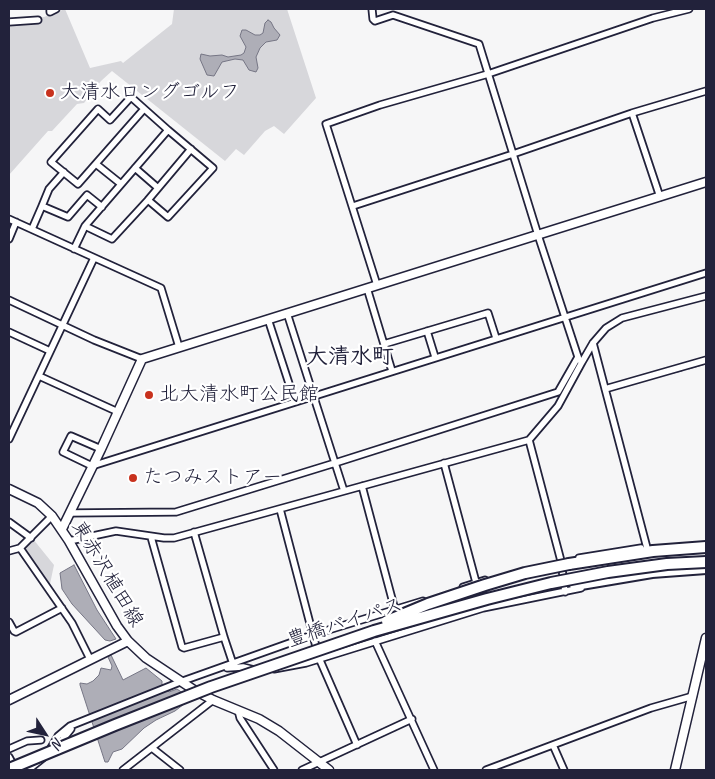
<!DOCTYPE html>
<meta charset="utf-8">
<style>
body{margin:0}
#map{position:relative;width:715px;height:779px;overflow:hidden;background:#f6f6f7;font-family:Caveat,sans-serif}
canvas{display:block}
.frame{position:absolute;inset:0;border:10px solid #22223b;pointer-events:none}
.north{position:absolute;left:20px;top:709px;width:50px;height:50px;-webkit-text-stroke:4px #fff;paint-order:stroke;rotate:125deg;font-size:14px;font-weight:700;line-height:20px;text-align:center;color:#22223b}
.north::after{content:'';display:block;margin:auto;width:18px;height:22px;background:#22223b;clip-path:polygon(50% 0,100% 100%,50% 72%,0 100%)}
</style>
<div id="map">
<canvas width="715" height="779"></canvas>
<div class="frame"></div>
<div class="north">N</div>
</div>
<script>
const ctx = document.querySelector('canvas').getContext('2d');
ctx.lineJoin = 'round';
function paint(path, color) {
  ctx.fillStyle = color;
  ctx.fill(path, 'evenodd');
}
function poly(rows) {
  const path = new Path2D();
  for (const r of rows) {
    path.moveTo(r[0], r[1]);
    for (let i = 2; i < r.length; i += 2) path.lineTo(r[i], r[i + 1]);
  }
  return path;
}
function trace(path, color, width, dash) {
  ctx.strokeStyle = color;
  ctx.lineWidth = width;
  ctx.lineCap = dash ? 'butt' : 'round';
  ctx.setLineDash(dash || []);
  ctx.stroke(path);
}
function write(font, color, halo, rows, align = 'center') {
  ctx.font = font + ' Caveat,"Klee One",sans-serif';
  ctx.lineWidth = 4.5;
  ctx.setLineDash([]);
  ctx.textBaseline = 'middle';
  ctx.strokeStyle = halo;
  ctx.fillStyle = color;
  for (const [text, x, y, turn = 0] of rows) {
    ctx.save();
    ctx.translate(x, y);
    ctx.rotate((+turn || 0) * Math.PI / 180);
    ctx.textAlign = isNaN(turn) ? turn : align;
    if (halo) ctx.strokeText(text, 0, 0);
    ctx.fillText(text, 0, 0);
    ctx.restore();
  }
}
paint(poly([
 [65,9,90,68,121,61,123,63,172,24,174,9,287,9,316,98,284,134,274,126,265,131,244,155,236,149,225,161,112,71,101,81,84,103,77,104,52,131,48,131,9,175,9,20,44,17],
 [33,539,54,565,50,584,44,581,23,549]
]), '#d7d7db');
const water = poly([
 [268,20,271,22,274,28,280,35,277,40,266,42,260,48,256,57,258,68,256,72,249,70,243,60,235,59,222,62,214,76,207,75,200,59,201,54,210,56,222,55,228,57,241,55,244,53,246,47,240,36,242,30,246,30,255,35,260,35,263,33,265,23,268,20],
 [74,565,97,610,116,639,110,641,105,640,72,604,62,589,60,573,74,565],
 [111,655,123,680,146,668,162,681,162,685,169,692,177,689,187,696,188,701,175,711,156,720,144,728,122,749,113,752,108,762,105,762,80,685,80,683,87,684,93,681,99,675,101,668,111,670,112,666,108,657,111,655]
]);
paint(water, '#aeaeb7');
trace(water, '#767685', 1);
trace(poly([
 [689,369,706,364],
 [669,374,682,371]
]), '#767685', 1);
const street = poly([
 [50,9,50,12,56,9],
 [372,9,373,19,375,21,393,15,479,44,538,235,579,360],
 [9,22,38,20],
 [144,109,78,184,51,162,98,109,110,120,131,97,168,130],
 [632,113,660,197],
 [96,164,121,184],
 [135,168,158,188],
 [148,200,191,149],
 [42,206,49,189,64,172],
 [353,206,513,154,632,113,706,91],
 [9,219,161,288,179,347],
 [32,229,42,206,68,217,87,195,102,207],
 [9,239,16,222],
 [74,249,85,226,168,130,213,168,168,217,148,200,112,239,85,226],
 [377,285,326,124,380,105,488,74,653,18,689,9],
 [367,288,392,371],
 [9,300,94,340,142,359],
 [287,313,344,491],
 [268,319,295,402],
 [427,331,435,357],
 [9,332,50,351],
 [593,343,647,548],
 [384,344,488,313,496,338],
 [39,376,118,412],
 [605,389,706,360],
 [9,439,94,258],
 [529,440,561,561,565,592],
 [101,449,71,436,63,452,92,466,706,273],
 [444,463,481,601],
 [362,486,396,614],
 [280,509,319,658,357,745],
 [70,513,176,512,335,463,558,392,578,357],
 [9,522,31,538],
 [194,532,224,637,233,664],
 [151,537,182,647,184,648,224,637],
 [69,541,116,531,164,538,174,538,529,440,558,406,582,362,593,343,606,328,622,318,706,296],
 [20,548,72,623,90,659],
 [9,551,20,548,52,516],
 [579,558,641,548],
 [463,587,485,580],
 [9,622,14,631,16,632,62,608],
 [375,641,434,770],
 [227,668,243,667,255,670],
 [274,669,306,663,483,608,581,588],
 [238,710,240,718,274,770],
 [553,745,564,770],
 [152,748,180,770],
 [9,749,27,741,41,740],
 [55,749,71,729],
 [49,751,58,736,70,726,180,682,312,635,423,601],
 [9,757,15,768],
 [28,770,43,758],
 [123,770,213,700],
 [302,770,412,719],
 [486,770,651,708,693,696]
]);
const secondary = poly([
 [9,489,38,503,52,516,69,541,117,626,128,641,146,658,194,690,213,700,259,719,279,731,329,770],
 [62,529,101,449,142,359,706,182],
 [9,700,128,641],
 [675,770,706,638]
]);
const highway = poly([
 [569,564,653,551,706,547],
 [575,585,652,572,706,568]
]);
trace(street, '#22223b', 9);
trace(secondary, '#22223b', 11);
trace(highway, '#22223b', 14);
trace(street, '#fff', 5.5);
trace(secondary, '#fff', 8);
trace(highway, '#fff', 10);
const highwayBridge = poly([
 [387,621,428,604,485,585,525,573,569,564],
 [9,769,115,725,211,687,374,631,487,599,551,583,608,572,667,564,706,562]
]);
trace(highwayBridge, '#22223b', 14, []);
trace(highwayBridge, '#fff', 10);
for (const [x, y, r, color] of [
 [50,93,5,"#c8321e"],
 [149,395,5,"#c8321e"],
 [133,478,5,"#c8321e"]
]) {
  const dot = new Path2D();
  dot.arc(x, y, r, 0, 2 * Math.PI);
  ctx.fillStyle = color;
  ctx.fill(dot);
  trace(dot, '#fff', 2);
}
write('20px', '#22223b', '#fff', [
 ["大清水ロングゴルフ",60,93],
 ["北大清水町公民館",159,395],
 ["たつみストアー",143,478]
], 'left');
write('20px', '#22223b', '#fff', [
 ["東赤沢植田線",107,574,59],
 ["豊橋バイパス",345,623,-18]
]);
write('bold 22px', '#22223b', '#fff', [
 ["大清水町",350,357]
]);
</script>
